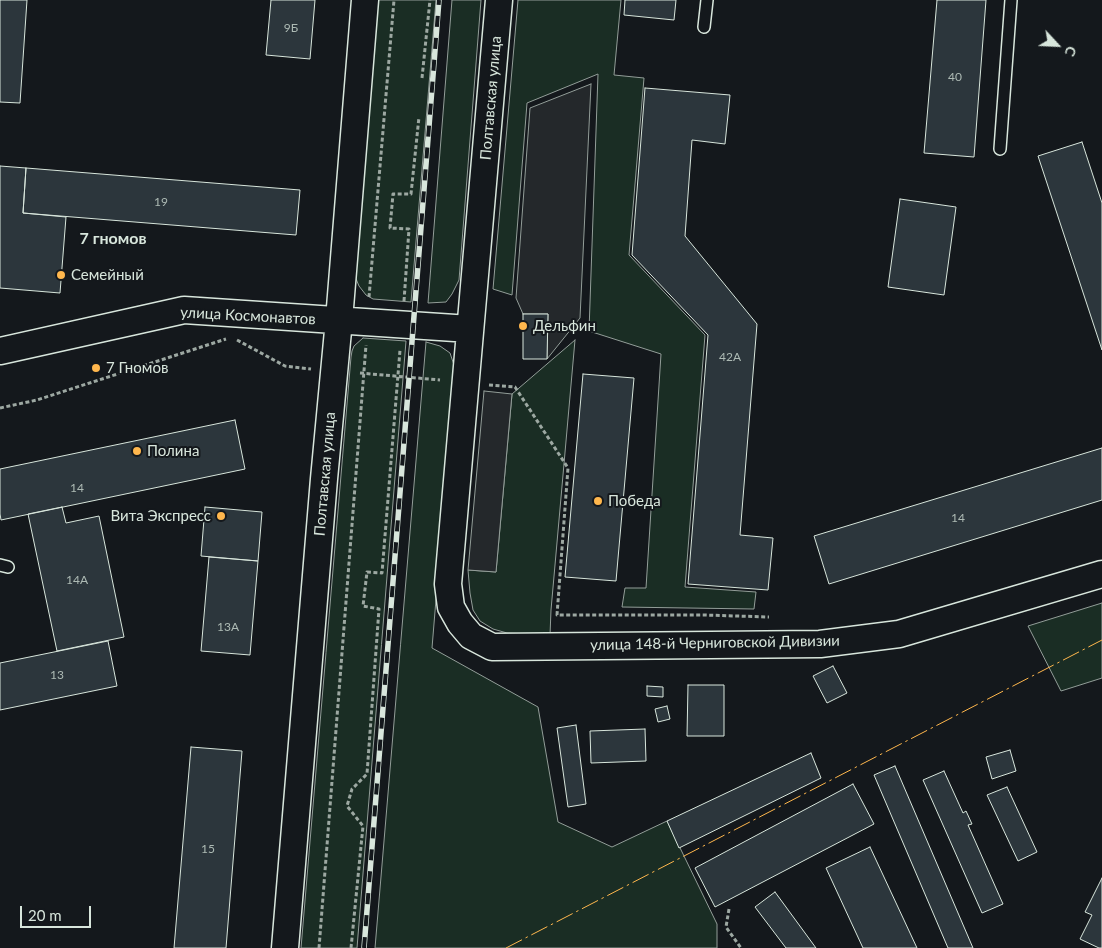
<!DOCTYPE html>
<meta charset="utf-8">
<style>
body{margin:0}
#map{position:relative;width:1102px;height:948px;overflow:hidden;background:#14181c;font-family:Lato,sans-serif}
canvas{display:block}
.north{position:absolute;left:1032px;top:20px;width:50px;height:50px;-webkit-text-stroke:4px #14181c;paint-order:stroke;rotate:115deg;font-size:14px;font-weight:700;line-height:20px;text-align:center;color:#d8e6dc}
.north::after{content:'';display:block;margin:auto;width:18px;height:22px;background:#d8e6dc;clip-path:polygon(50% 0,100% 100%,50% 72%,0 100%)}
.scale{position:absolute;left:20px;top:906px;width:71px;height:22px;box-sizing:border-box;border:2px solid #d8e6dc;border-top:0;padding-left:6px;font-size:15px;line-height:18px;white-space:nowrap;color:#d8e6dc;-webkit-text-stroke:4px #14181c;paint-order:stroke}
</style>
<div id="map">
<canvas width="1102" height="948"></canvas>
<div class="north">С</div>
<div class="scale">20 m</div>
</div>
<script>
const ctx = document.querySelector('canvas').getContext('2d');
ctx.lineJoin = 'round';
function paint(path, color) {
  ctx.fillStyle = color;
  ctx.fill(path, 'evenodd');
}
function poly(rows) {
  const path = new Path2D();
  for (const r of rows) {
    path.moveTo(r[0], r[1]);
    for (let i = 2; i < r.length; i += 2) path.lineTo(r[i], r[i + 1]);
  }
  return path;
}
function trace(path, color, width, dash) {
  ctx.strokeStyle = color;
  ctx.lineWidth = width;
  ctx.lineCap = dash ? 'butt' : 'round';
  ctx.setLineDash(dash || []);
  ctx.stroke(path);
}
function write(font, color, halo, rows, align = 'center') {
  ctx.font = font + ' Lato,sans-serif';
  ctx.lineWidth = 4;
  ctx.setLineDash([]);
  ctx.textBaseline = 'middle';
  ctx.strokeStyle = halo;
  ctx.fillStyle = color;
  for (const [text, x, y, turn = 0] of rows) {
    ctx.save();
    ctx.translate(x, y);
    ctx.rotate((+turn || 0) * Math.PI / 180);
    ctx.textAlign = isNaN(turn) ? turn : align;
    if (halo) ctx.strokeText(text, 0, 0);
    ctx.fillText(text, 0, 0);
    ctx.restore();
  }
}
const green = poly([
 [375,0,436,0,411,302,373,299,366,295,359,286,354,274,375,0],
 [452,0,481,0,459,280,452,294,446,302,428,303,452,0],
 [518,0,621,0,614,75,644,78,629,255,705,335,685,587,756,592,754,609,622,607,625,588,646,588,661,354,589,331,598,74,527,103,512,295,493,289,518,0],
 [363,338,406,341,357,948,301,948,351,357,352,351,354,346,363,338],
 [575,340,551,610,550,635,507,633,493,629,480,621,473,610,470,593,468,570,496,572,512,394,575,340],
 [426,342,440,346,450,353,455,368,432,648,538,707,558,822,612,847,667,821,717,924,717,948,375,948,426,342],
 [1102,603,1102,678,1061,691,1028,626,1102,603]
]);
paint(green, '#1a2d24');
trace(green, '#939e99', 1);
const parking = poly([
 [591,84,580,318,547,359,548,314,523,314,516,298,530,108,591,84],
 [484,391,512,394,496,572,468,570,484,391]
]);
paint(parking, '#24282b');
trace(parking, '#939e99', 1);
const building = poly([
 [0,0,27,0,20,103,0,102,0,0],
 [271,0,315,0,310,59,266,55,271,0],
 [625,0,676,0,674,20,624,15,625,0],
 [937,0,986,0,974,157,924,153,937,0],
 [645,88,730,95,725,144,692,140,685,236,757,324,740,535,773,538,768,590,688,584,708,335,632,255,645,88],
 [1082,142,1102,203,1102,350,1038,156,1082,142],
 [0,166,26,168,23,213,66,217,60,293,0,288,0,166],
 [26,168,300,190,296,235,23,213,26,168],
 [900,199,956,207,944,295,888,287,900,199],
 [523,314,548,314,547,359,523,359,523,314],
 [583,374,634,378,616,581,565,577,583,374],
 [235,420,245,469,1,520,0,514,0,469,235,420],
 [1102,448,1102,500,829,584,814,536,1102,448],
 [62,507,66,523,99,516,124,637,57,651,28,514,62,507],
 [205,507,262,512,258,561,201,556,205,507],
 [209,557,258,561,250,655,201,651,209,557],
 [108,641,117,686,0,710,0,663,108,641],
 [833,666,847,693,827,703,813,676,833,666],
 [688,685,724,685,724,736,687,736,688,685],
 [647,686,663,687,663,697,647,696,647,686],
 [667,706,670,719,658,722,655,709,667,706],
 [576,725,586,804,568,807,557,728,576,725],
 [645,729,646,761,591,763,590,731,645,729],
 [191,747,242,751,226,948,174,948,191,747],
 [1010,750,1016,771,992,779,986,757,1010,750],
 [811,753,821,778,679,848,667,821,811,753],
 [895,766,973,948,948,948,874,775,895,766],
 [944,771,963,813,966,811,972,824,968,825,1003,904,982,913,923,780,944,771],
 [853,784,874,824,715,907,695,868,853,784],
 [1007,787,1037,852,1018,861,987,795,1007,787],
 [870,847,917,948,863,948,826,868,870,847],
 [1102,878,1102,948,1099,948,1080,939,1092,915,1085,912,1102,878],
 [775,892,816,948,786,948,755,907,775,892]
]);
paint(building, '#2c363c');
trace(building, '#d8e6dc', 1);
const service = poly([
 [704,27,707,0],
 [1000,149,1011,0],
 [0,565,8,567]
]);
const tertiary = poly([
 [499,0,448,584,451,607,460,623,471,636,492,647,820,644,899,634,1102,574],
 [0,351,184,310,470,329],
 [285,948,324,479,339,320,365,0]
]);
trace(service, '#d8e6dc', 14);
trace(tertiary, '#d8e6dc', 29);
trace(poly([
 [422,78,430,0],
 [369,297,394,0],
 [404,301,409,229,390,228,393,194,411,194,419,117],
 [237,340,285,366,311,369],
 [360,373,440,380],
 [489,385,515,387,568,468,557,615,704,615,769,617],
 [0,408,37,400,226,339],
 [729,909,726,927,741,948],
 [319,948,366,345],
 [351,948,363,826,347,806,352,789,367,774,379,609,363,606,367,572,382,573,400,350]
]), '#9da8a2', 3, [4, 2.5]);
trace(service, '#14181c', 11);
trace(tertiary, '#14181c', 26);
const rail = poly([
 [364,948,439,0]
]);
trace(rail, '#d8e6dc', 5.5);
trace(rail, '#14181c', 4, [11]);
trace(poly([
 [506,948,1102,640]
]), '#ffb74d', 1, [18, 4, 2.5, 4]);
for (const [x, y, r, color] of [
 [61,275,5,"#ffb74d"],
 [523,326,5,"#ffb74d"],
 [96,368,5,"#ffb74d"],
 [137,451,5,"#ffb74d"],
 [598,501,5,"#ffb74d"],
 [221,516,5,"#ffb74d"]
]) {
  const dot = new Path2D();
  dot.arc(x, y, r, 0, 2 * Math.PI);
  ctx.fillStyle = color;
  ctx.fill(dot);
  trace(dot, '#14181c', 2);
}
write('12px', '#adbab4', null, [
 ["9Б",291,28],
 ["40",955,77],
 ["19",161,202],
 ["42А",730,357],
 ["14",77,488],
 ["14",958,518],
 ["14А",77,580],
 ["13А",228,627],
 ["13",57,675],
 ["15",208,849]
]);
write('15px', '#d8e6dc', '#14181c', [
 ["Полтавская улица",491,98,-85],
 ["улица Космонавтов",248,316,3],
 ["Полтавская улица",325,474,-85],
 ["улица 148-й Черниговской Дивизии",715,643,-1]
]);
write('15px', '#d8e6dc', '#14181c', [
 ["Семейный",71,275],
 ["Дельфин",533,326],
 ["7 Гномов",106,368],
 ["Полина",147,451],
 ["Победа",608,501],
 ["Вита Экспресс",211,516,"right"]
], 'left');
write('bold 16px', '#d8e6dc', '#14181c', [
 ["7 гномов",113,239]
]);
</script>
